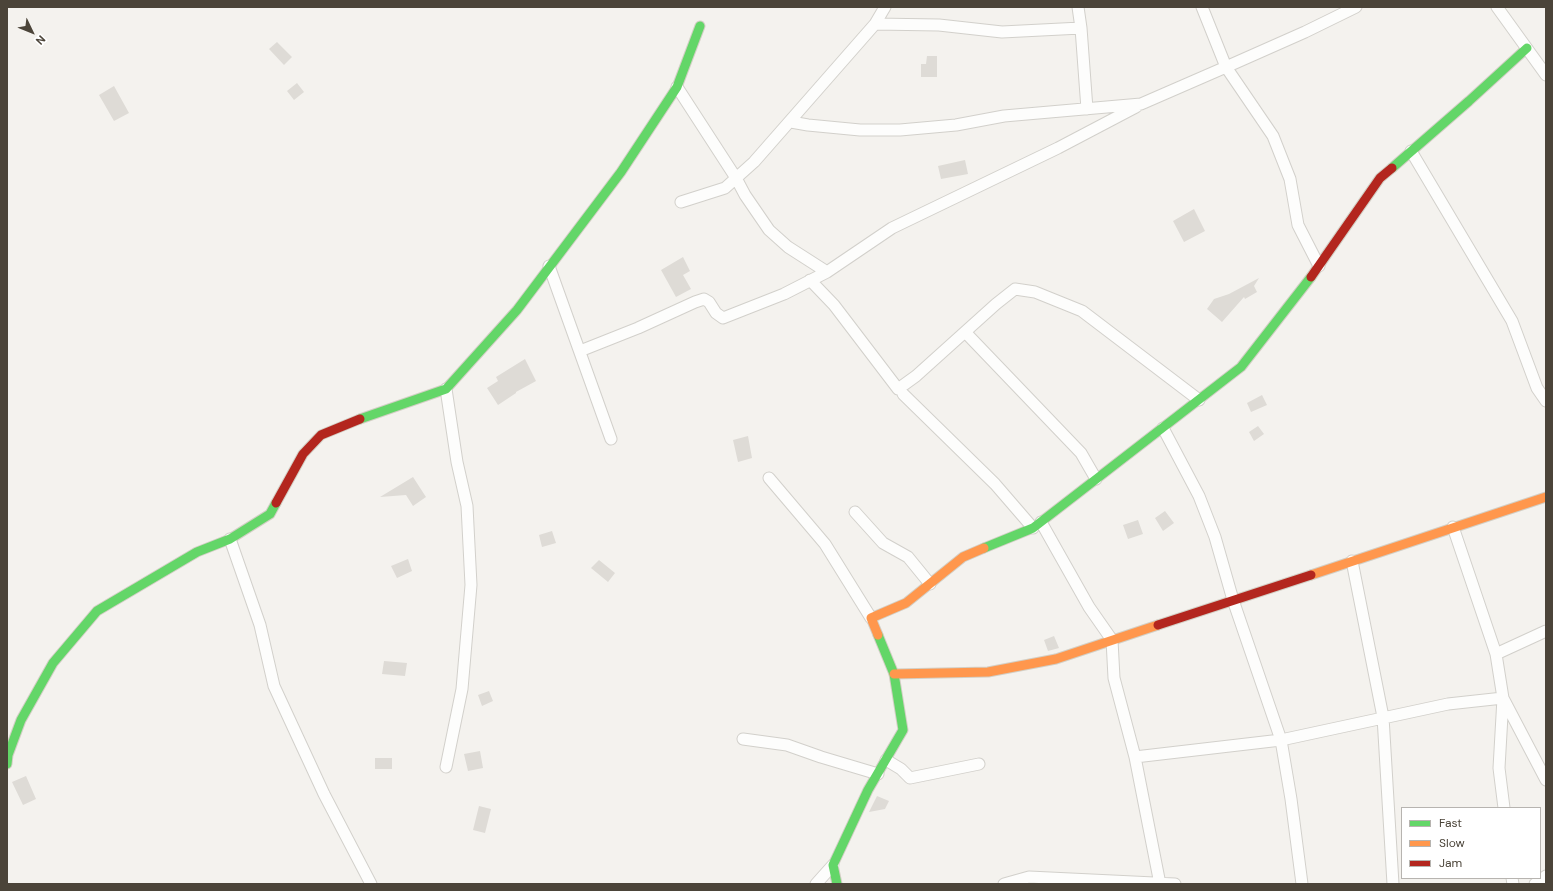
<!DOCTYPE html>
<style>
body{margin:0}
#map{position:relative;width:1553px;height:891px;overflow:hidden;background:#f4f2ee;font-family:"DM Sans",sans-serif}
canvas{display:block}
.frame{position:absolute;inset:0;border:8px solid #4b4439;pointer-events:none}
.legend{position:absolute;left:1401px;top:807px;width:140px;height:72px;box-sizing:border-box;background:#fff;border:1px solid #b7b4b0;margin:0;padding:5px 7px;list-style:none;font-size:12px;color:#4b4439}
.legend li{display:flex;align-items:center;gap:8px;height:20px}
.legend b{width:20px;border:1px solid #b7b4b0}
.north{position:absolute;left:12px;top:12px;width:40px;height:40px;-webkit-text-stroke:3px #fff;paint-order:stroke;rotate:133deg;font-size:11px;font-weight:700;line-height:16px;text-align:center;color:#4b4439}
.north::after{content:'';display:block;margin:auto;width:14px;height:18px;background:#4b4439;clip-path:polygon(50% 0,100% 100%,50% 72%,0 100%)}
</style>
<div id="map">
<canvas width="1553" height="891"></canvas>
<div class="frame"></div>
<ul class="legend">
<li><b style="height:5px;background:#63d668"></b>Fast</li>
<li><b style="height:5px;background:#ff974d"></b>Slow</li>
<li><b style="height:5px;background:#b3261e"></b>Jam</li>
</ul>
<div class="north">N</div>
</div>
<script>
const ctx = document.querySelector('canvas').getContext('2d');
ctx.lineJoin = 'round';
function paint(path, color) {
  ctx.fillStyle = color;
  ctx.fill(path, 'evenodd');
}
function poly(rows) {
  const path = new Path2D();
  for (const r of rows) {
    path.moveTo(r[0], r[1]);
    for (let i = 2; i < r.length; i += 2) path.lineTo(r[i], r[i + 1]);
  }
  return path;
}
function trace(path, color, width, dash) {
  ctx.strokeStyle = color;
  ctx.lineWidth = width;
  ctx.lineCap = dash ? 'butt' : 'round';
  ctx.setLineDash(dash || []);
  ctx.stroke(path);
}
paint(poly([
 [277,42,292,57,284,65,269,49],
 [927,56,937,56,937,77,921,77,921,64,926,64],
 [297,83,304,92,294,100,287,91],
 [114,86,129,113,114,121,99,95],
 [965,160,968,174,941,179,938,166],
 [1194,209,1205,231,1184,242,1173,221],
 [683,257,690,271,683,275,691,289,676,297,661,270],
 [1259,278,1254,286,1257,292,1245,299,1244,297,1222,322,1207,309,1214,299,1229,294],
 [525,359,536,381,516,392,516,393,498,405,487,388,498,381,496,377],
 [1262,395,1267,405,1251,412,1247,403],
 [1258,426,1264,434,1254,441,1249,432],
 [748,436,752,458,738,462,733,440],
 [413,477,426,497,413,506,406,495,380,497],
 [1165,511,1174,523,1163,531,1155,518],
 [1138,520,1143,534,1128,539,1123,525],
 [552,531,556,543,542,547,539,535],
 [408,559,412,571,397,578,391,566],
 [599,560,615,573,608,582,591,568],
 [1054,636,1059,648,1048,651,1044,640],
 [384,661,407,663,405,676,382,674],
 [489,691,493,701,482,706,478,695],
 [480,751,483,768,468,771,464,754],
 [375,758,392,758,392,769,375,769],
 [26,776,36,799,23,805,12,782],
 [877,796,889,801,885,809,869,812],
 [479,806,491,809,485,833,473,830]
]), '#dedbd6');
const street = poly([
 [1078,7,1081,28,1087,109],
 [1202,7,1226,67,1305,32,1356,7],
 [1497,7,1546,75],
 [875,24,939,25,1002,32,1081,28],
 [677,87,736,178,745,195,769,230,788,247,827,272],
 [791,122,808,125,860,130,900,130,956,125,1004,116,1141,104,1226,67,1273,136,1290,179,1298,225,1319,266],
 [1411,151,1512,321,1537,388,1546,401],
 [681,202,725,188,754,162,875,24,885,7],
 [549,266,611,439],
 [810,280,834,305,898,389,916,376,996,304,1015,289,1035,292,1082,311,1199,400],
 [965,332,1081,453,1096,479],
 [580,351,638,328,695,302,704,299,709,302,716,313,723,318,784,294,827,272,892,228,1058,148,1136,107],
 [903,394,995,484,1033,528],
 [1163,428,1199,496,1215,537,1233,600,1281,740,1291,799,1302,884],
 [769,478,825,544,871,618],
 [855,512,883,543,908,557,930,584],
 [1041,522,1089,607,1112,640,1114,678,1135,757,1160,884],
 [1453,527,1496,654,1503,698,1546,780],
 [230,539,260,625,274,686,324,794,371,884],
 [1352,561,1383,717,1393,884],
 [1496,654,1546,631],
 [743,739,787,745,821,757,878,774],
 [1135,757,1281,740,1448,704,1503,698,1499,768,1504,808],
 [886,760,901,769,910,778,979,764],
 [446,767,462,689,471,585,467,506,457,462,446,389],
 [1512,878,1513,884],
 [816,884,833,865],
 [1004,884,1029,877,1175,884],
 [1535,884,1546,876]
]);
const fast = poly([
 [1392,168,1469,101,1527,48],
 [360,419,446,389,517,310,621,172,677,87,700,26],
 [984,548,1033,528,1241,367,1311,277],
 [7,764,8,755,21,720,53,663,97,611,197,552,230,539,270,514,276,503],
 [837,884,833,865,868,790,903,730,894,674,878,635]
]);
const slow = poly([
 [1311,575,1546,497],
 [878,635,871,618,906,603,963,557,984,548],
 [894,674,988,672,1056,659,1158,625]
]);
const jam = poly([
 [1311,277,1380,178,1392,168],
 [276,503,303,454,321,435,360,419],
 [1158,625,1311,575]
]);
trace(street, '#d2d0cb', 13);
trace(fast, '#d3cfc5', 11);
trace(slow, '#d3cfc5', 11);
trace(jam, '#d3cfc5', 11);
trace(street, '#fdfdfc', 11);
trace(fast, '#63d668', 9);
trace(slow, '#ff974d', 9);
trace(jam, '#b3261e', 9);
</script>
